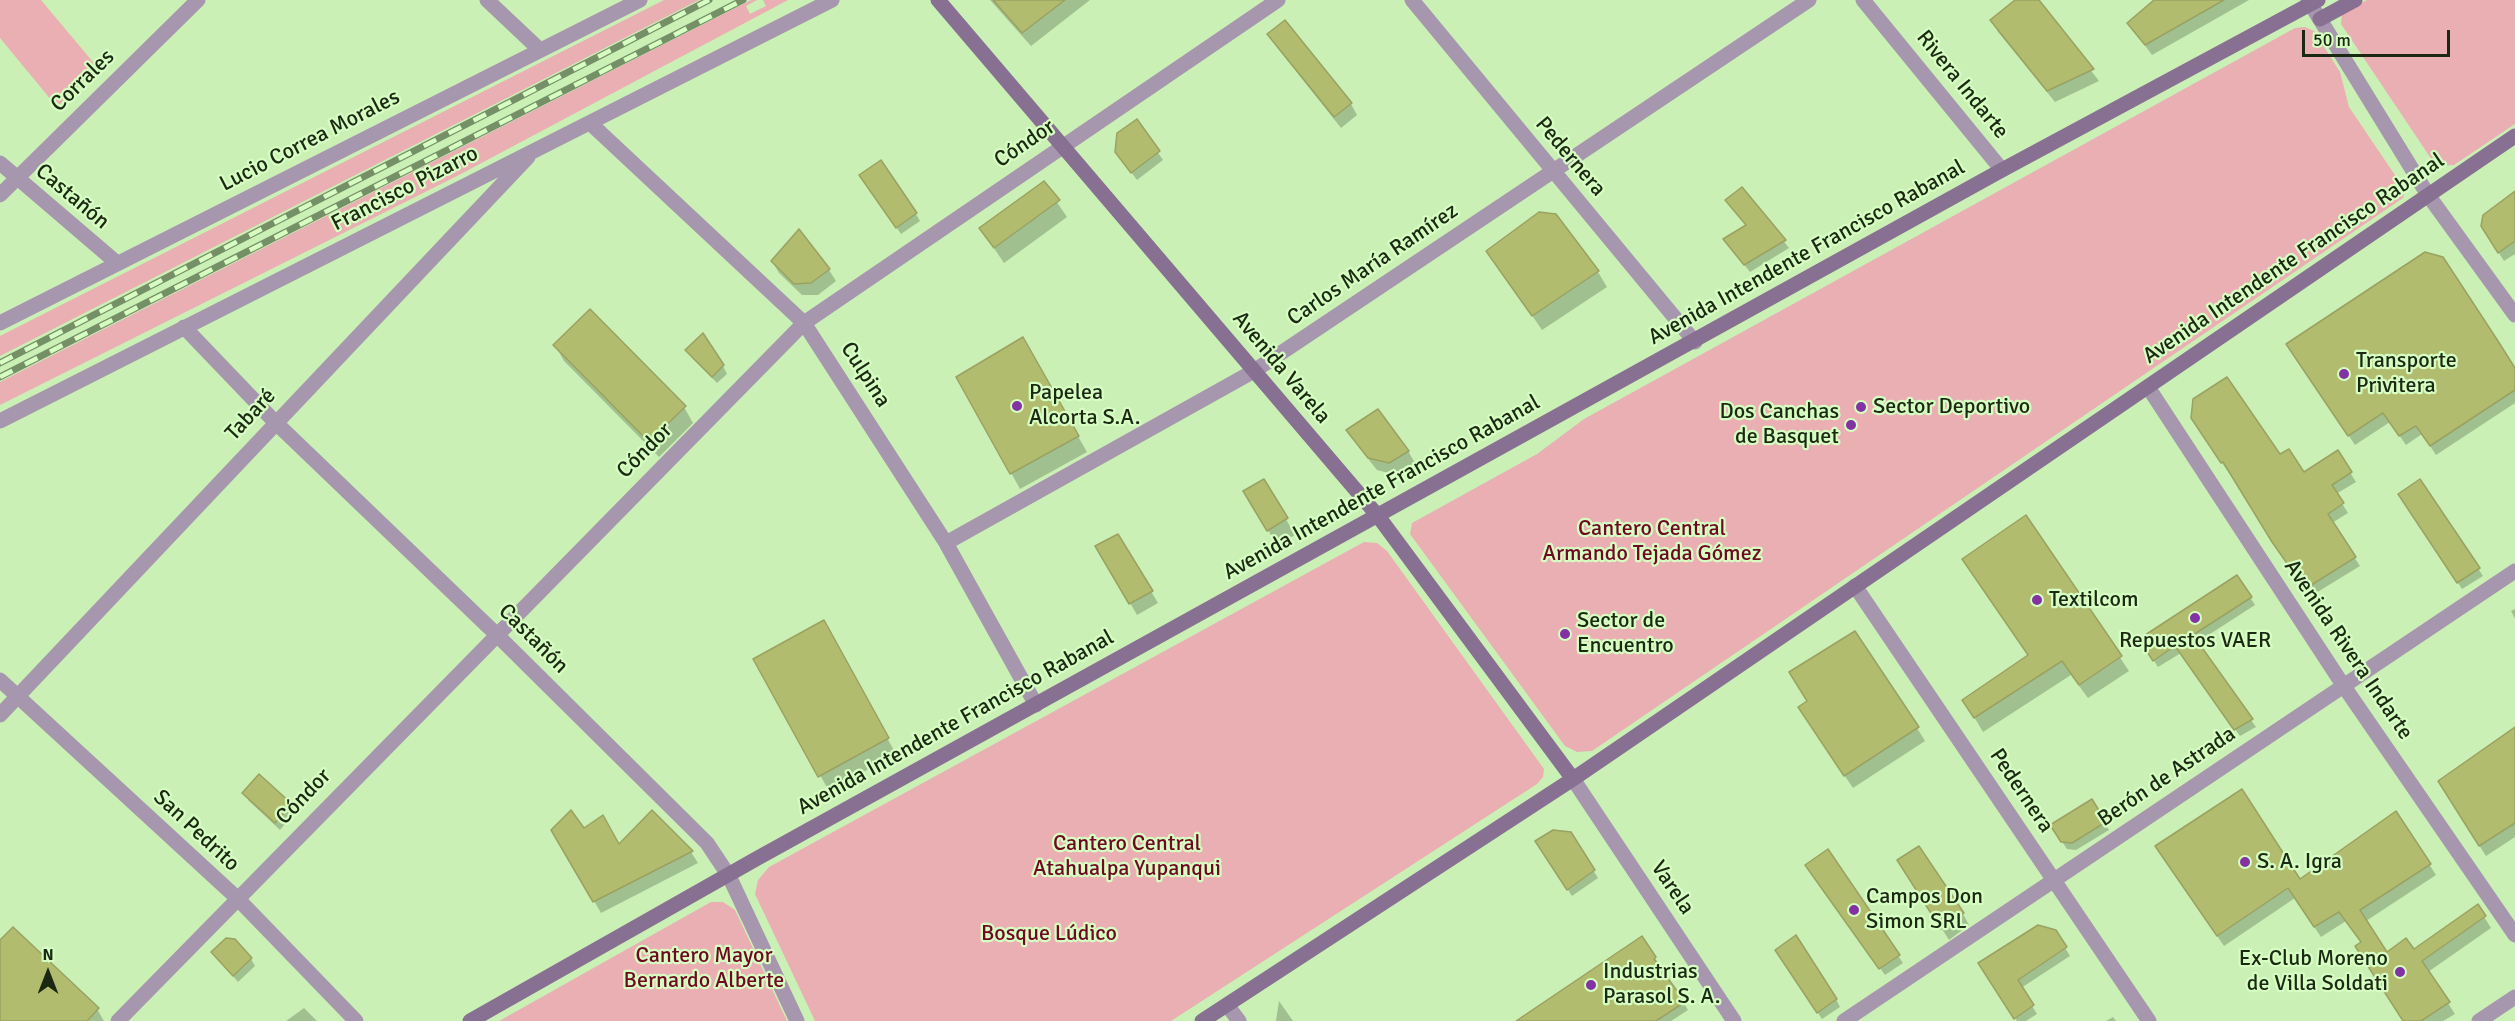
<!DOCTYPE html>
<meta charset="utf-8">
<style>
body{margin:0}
#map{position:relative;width:2515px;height:1021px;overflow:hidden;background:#caf0b5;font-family:Signika,sans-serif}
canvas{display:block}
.north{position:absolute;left:18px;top:943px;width:60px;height:60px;-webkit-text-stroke:4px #d7fec2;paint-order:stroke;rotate:0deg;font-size:16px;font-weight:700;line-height:24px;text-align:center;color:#1b2913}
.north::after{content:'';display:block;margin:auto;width:21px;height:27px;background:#1b2913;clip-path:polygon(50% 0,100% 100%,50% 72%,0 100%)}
.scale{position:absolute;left:2302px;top:30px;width:148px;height:27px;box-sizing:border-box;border:3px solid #1b2913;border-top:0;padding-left:8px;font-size:18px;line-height:21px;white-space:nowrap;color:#1b2913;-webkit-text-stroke:4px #d7fec2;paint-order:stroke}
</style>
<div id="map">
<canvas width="2515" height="1021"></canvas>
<div class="north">N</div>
<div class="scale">50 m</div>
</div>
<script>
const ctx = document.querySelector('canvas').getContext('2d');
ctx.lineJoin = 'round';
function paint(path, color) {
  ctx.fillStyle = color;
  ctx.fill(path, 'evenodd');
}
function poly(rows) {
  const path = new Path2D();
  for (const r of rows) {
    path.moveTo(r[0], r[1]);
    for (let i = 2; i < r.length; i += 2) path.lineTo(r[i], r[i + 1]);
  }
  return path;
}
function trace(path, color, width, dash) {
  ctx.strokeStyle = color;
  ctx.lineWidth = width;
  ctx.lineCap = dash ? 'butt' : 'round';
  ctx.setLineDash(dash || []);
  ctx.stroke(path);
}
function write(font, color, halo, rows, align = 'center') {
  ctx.font = font + ' Signika,sans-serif';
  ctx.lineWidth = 4.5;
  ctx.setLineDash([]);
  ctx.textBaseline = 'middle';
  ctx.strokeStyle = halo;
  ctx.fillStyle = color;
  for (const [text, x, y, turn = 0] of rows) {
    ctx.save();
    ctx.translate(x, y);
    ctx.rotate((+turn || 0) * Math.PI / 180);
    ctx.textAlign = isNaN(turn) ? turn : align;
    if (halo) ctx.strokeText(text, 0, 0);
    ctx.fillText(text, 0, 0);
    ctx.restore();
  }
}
paint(poly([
 [0,0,41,0,98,68,57,107,0,38],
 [664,0,699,0,0,356,0,336],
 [751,0,757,0,746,6,750,14,766,6,763,0,788,0,457,176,0,405,0,382],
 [2367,0,2515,0,2515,124,2454,165,2436,166,2341,24,2342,13],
 [2305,27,2314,31,2340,72,2349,107,2405,190,2403,198,1592,751,1577,752,1565,746,1410,534,1412,523,1537,454,1584,419,2295,28],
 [1364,542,1377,543,1387,551,1544,769,1543,777,1537,784,1171,1021,815,1021,755,894,758,880,769,867],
 [711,902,723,902,735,910,787,1021,499,1021]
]), '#e9afb3');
paint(poly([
 [990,0,1090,0,1031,46],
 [2017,0,2037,0,2099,81,2055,102,1998,32,1992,21],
 [2157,0,2249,0,2152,55,2129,24],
 [1269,35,1351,104,1357,115,1341,128,1276,46],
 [1136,121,1163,160,1137,180,1116,152],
 [866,183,916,214,920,221,901,234],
 [1044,183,1067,217,1004,263,981,229],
 [1742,189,1789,248,1750,272,1730,247,1747,227,1727,201],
 [2515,193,2515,254,2504,261,2488,236],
 [1488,251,1598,272,1607,287,1542,330],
 [772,261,829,270,836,281,818,295,802,295,779,273],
 [1022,339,1087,452,1020,489,958,377],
 [555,345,684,407,693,423,659,457,564,361],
 [687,351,723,366,727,374,717,383,692,358],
 [2294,354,2515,370,2515,403,2436,455,2422,434,2406,445,2390,422,2355,445],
 [2197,427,2280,456,2304,474,2337,452,2356,482,2336,494,2348,513,2332,523,2360,566,2311,596,2229,469,2227,470],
 [1355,442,1408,451,1415,463,1396,475,1377,470],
 [1264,481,1295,535,1277,545,1245,492],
 [2420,481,2483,576,2462,589,2404,501],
 [2026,518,2129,671,2088,698,2071,675,1983,732,1964,700,2029,656],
 [1118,536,1158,603,1137,615,1097,546],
 [2237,577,2255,605,2196,643,2256,727,2240,736,2181,653,2158,667,2141,640],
 [2515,609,2515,619,2511,611],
 [823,623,896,754,829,791,755,660],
 [1807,720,1917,728,1925,741,1853,788],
 [2515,729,2515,837,2486,856,2445,792],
 [244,794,291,805,295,812,280,830,249,801],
 [2091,801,2109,830,2076,850,2067,849,2056,833],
 [652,813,691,852,698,863,601,913,553,830,583,830,619,846],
 [1570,834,1598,878,1572,896,1541,849],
 [1828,851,1903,963,1885,975,1812,873],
 [2163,857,2300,881,2429,864,2436,875,2366,921,2387,954,2413,951,2478,907,2491,928,2428,972,2455,1014,2443,1021,2404,1021,2362,943,2346,921,2321,937,2295,898,2224,946],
 [1906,872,1963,914,1969,925,1949,940],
 [2055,931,2070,956,2021,988,2037,1014,2026,1021,2017,1021,1984,971],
 [0,942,97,1009,104,1021,0,1021],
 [213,952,251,959,255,966,238,982],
 [1655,958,1688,1010,1671,1021,1534,1021],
 [1781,958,1836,999,1840,1007,1822,1019],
 [1279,1001,1293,1021,1276,1021],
 [304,1008,317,1021,286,1021],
 [2113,1017,2116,1021,2106,1021]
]), '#0003');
const building = poly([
 [993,0,1065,0,1022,33,993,0],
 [2015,0,2039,0,2094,69,2047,91,1990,20,2015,0],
 [2154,0,2224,0,2145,45,2127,23,2154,0],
 [1285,20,1352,103,1334,117,1267,34,1285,20],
 [1137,119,1160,151,1131,173,1115,152,1117,133,1137,119],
 [881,160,917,213,896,228,859,175,881,160],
 [1044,181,1060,200,994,248,979,228,1044,181],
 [1742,187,1786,240,1744,265,1723,239,1746,225,1725,200,1742,187],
 [2515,191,2515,241,2498,253,2481,226,2483,215,2515,191],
 [1539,212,1556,214,1599,271,1532,316,1486,251,1539,212],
 [799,229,830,269,811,283,794,284,771,261,799,229],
 [2425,252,2443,257,2498,341,2515,368,2515,390,2430,446,2416,426,2399,436,2383,413,2348,436,2286,344,2425,252],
 [590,309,686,406,649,442,553,345,590,309],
 [703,333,724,365,712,377,685,350,703,333],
 [1023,337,1079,436,1010,474,956,377,1023,337],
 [2227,377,2280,454,2289,449,2304,472,2338,450,2352,472,2332,485,2344,503,2328,514,2356,557,2305,589,2272,542,2223,462,2221,463,2191,418,2193,399,2227,377],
 [1378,409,1409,451,1389,463,1368,458,1346,430,1378,409],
 [1264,479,1288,518,1267,531,1243,491,1264,479],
 [2420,479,2480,568,2457,583,2398,494,2420,479],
 [2026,515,2122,656,2079,685,2062,661,1974,718,1962,700,2028,655,1962,559,2026,515],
 [1118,534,1153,591,1129,604,1095,546,1118,534],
 [2237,575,2252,597,2193,635,2253,719,2234,730,2175,646,2153,661,2139,639,2237,575],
 [824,620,889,738,818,777,753,659,824,620],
 [1855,631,1919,727,1844,776,1798,707,1807,701,1789,672,1855,631],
 [2515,727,2515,823,2479,846,2438,781,2515,727],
 [259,774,292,804,275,823,242,793,259,774],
 [2242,789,2300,879,2396,811,2431,864,2360,910,2387,952,2406,938,2414,949,2478,904,2486,916,2422,961,2450,1002,2421,1021,2403,1021,2355,946,2361,942,2339,912,2314,927,2288,888,2217,936,2155,846,2242,789],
 [2092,799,2106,822,2072,843,2061,842,2050,825,2092,799],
 [571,810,584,828,603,815,619,844,652,810,693,851,593,902,551,830,571,810],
 [1553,830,1571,832,1595,870,1567,890,1535,841,1553,830],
 [1919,846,1964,913,1941,929,1897,860,1919,846],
 [1828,849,1900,955,1879,969,1805,865,1828,849],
 [2038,925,2056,930,2067,947,2018,980,2034,1005,2014,1019,1978,963,2038,925],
 [13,927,99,1008,87,1021,0,1021,0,940,13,927],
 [1796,935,1837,999,1817,1013,1775,950,1796,935],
 [1642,936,1656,957,1654,959,1685,1002,1656,1021,1516,1021,1642,936],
 [226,938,235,939,252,958,233,976,211,952,226,938]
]);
paint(building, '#b2bc6f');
trace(building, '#9aa261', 1.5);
trace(poly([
 [487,0,540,50],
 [1412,0,1695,342],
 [1863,0,2002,170],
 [2308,0,2428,195,2515,315],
 [590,123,804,323,946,543,1036,705],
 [0,163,117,263],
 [0,195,198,0],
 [0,323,640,0],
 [184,327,275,422,496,634,707,843,729,876,797,1021],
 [2148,387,2343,685,2515,935],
 [0,421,832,0],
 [946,543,1254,371,1809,0],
 [1855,586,2149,1021],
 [0,680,237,898,356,1021],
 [0,715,528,157],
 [1573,779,1734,1021],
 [1227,1005,1239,1021],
 [118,1021,804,323,1278,0],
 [1844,1021,2515,571],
 [2479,1021,2515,997]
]), '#a696ae', 15);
trace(poly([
 [938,0,1378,516,1573,779],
 [2320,19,2355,0],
 [470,1021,756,859,2002,170,2318,0],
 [1202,1021,1573,779,2515,136]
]), '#887093', 15);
const rail = poly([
 [0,363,709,0],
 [0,377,743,0]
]);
trace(rail, '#759067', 7);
trace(rail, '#d7fec2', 4.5, [14]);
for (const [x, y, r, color] of [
 [2344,374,6,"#8232a2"],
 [1017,406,6,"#8232a2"],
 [1861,407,6,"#8232a2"],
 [1851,425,6,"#8232a2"],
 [2037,600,6,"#8232a2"],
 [2195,618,6,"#8232a2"],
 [1565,634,6,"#8232a2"],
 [2245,862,6,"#8232a2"],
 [1854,910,6,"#8232a2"],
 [2400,972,6,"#8232a2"],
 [1591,985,6,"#8232a2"]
]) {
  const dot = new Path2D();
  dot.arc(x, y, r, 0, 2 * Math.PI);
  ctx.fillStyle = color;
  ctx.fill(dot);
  trace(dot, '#d7fec2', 2);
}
write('22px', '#1b2913', '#d7fec2', [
 ["Corrales",83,81,-44],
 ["Rivera Indarte",1962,85,51],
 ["Lucio Correa Morales",310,141,-27],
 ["Cóndor",1025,144,-34],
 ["Pedernera",1570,157,50],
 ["Francisco Pizarro",405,189,-27],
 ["Castañón",72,197,40],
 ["Avenida Intendente Francisco Rabanal",1807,253,-29],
 ["Avenida Intendente Francisco Rabanal",2294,259,-34],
 ["Carlos María Ramírez",1373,265,-34],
 ["Avenida Varela",1281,368,50],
 ["Culpina",865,375,57],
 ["Tabaré",251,415,-47],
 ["Cóndor",645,451,-45],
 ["Avenida Intendente Francisco Rabanal",1382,488,-29],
 ["Castañón",533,639,45],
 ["Avenida Rivera Indarte",2348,650,56],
 ["Avenida Intendente Francisco Rabanal",956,723,-29],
 ["Berón de Astrada",2167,777,-34],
 ["Pedernera",2021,791,56],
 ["Cóndor",304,797,-46],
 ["San Pedrito",196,831,43],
 ["Varela",1672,888,56]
]);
write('22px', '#1b2913', '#d7fec2', [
 ["Transporte",2356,361],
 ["Privitera",2356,386],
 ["Papelea",1029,393],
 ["Alcorta S.A.",1029,418],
 ["Sector Deportivo",1873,407],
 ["Dos Canchas",1839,412,"right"],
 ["de Basquet",1839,437,"right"],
 ["Textilcom",2049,600],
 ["Sector de",1577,621],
 ["Encuentro",1577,646],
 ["Repuestos VAER",2195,641,"center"],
 ["S. A. Igra",2257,862],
 ["Campos Don",1866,897],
 ["Simon SRL",1866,922],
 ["Ex-Club Moreno",2388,959,"right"],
 ["de Villa Soldati",2388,984,"right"],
 ["Industrias",1603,972],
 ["Parasol S. A.",1603,997]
], 'left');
write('22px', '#6e0823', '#d7fec2', [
 ["Cantero Central",1652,529],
 ["Armando Tejada Gómez",1652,554],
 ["Cantero Central",1127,844],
 ["Atahualpa Yupanqui",1127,869],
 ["Bosque Lúdico",1049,934],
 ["Cantero Mayor",704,956],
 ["Bernardo Alberte",704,981]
]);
</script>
